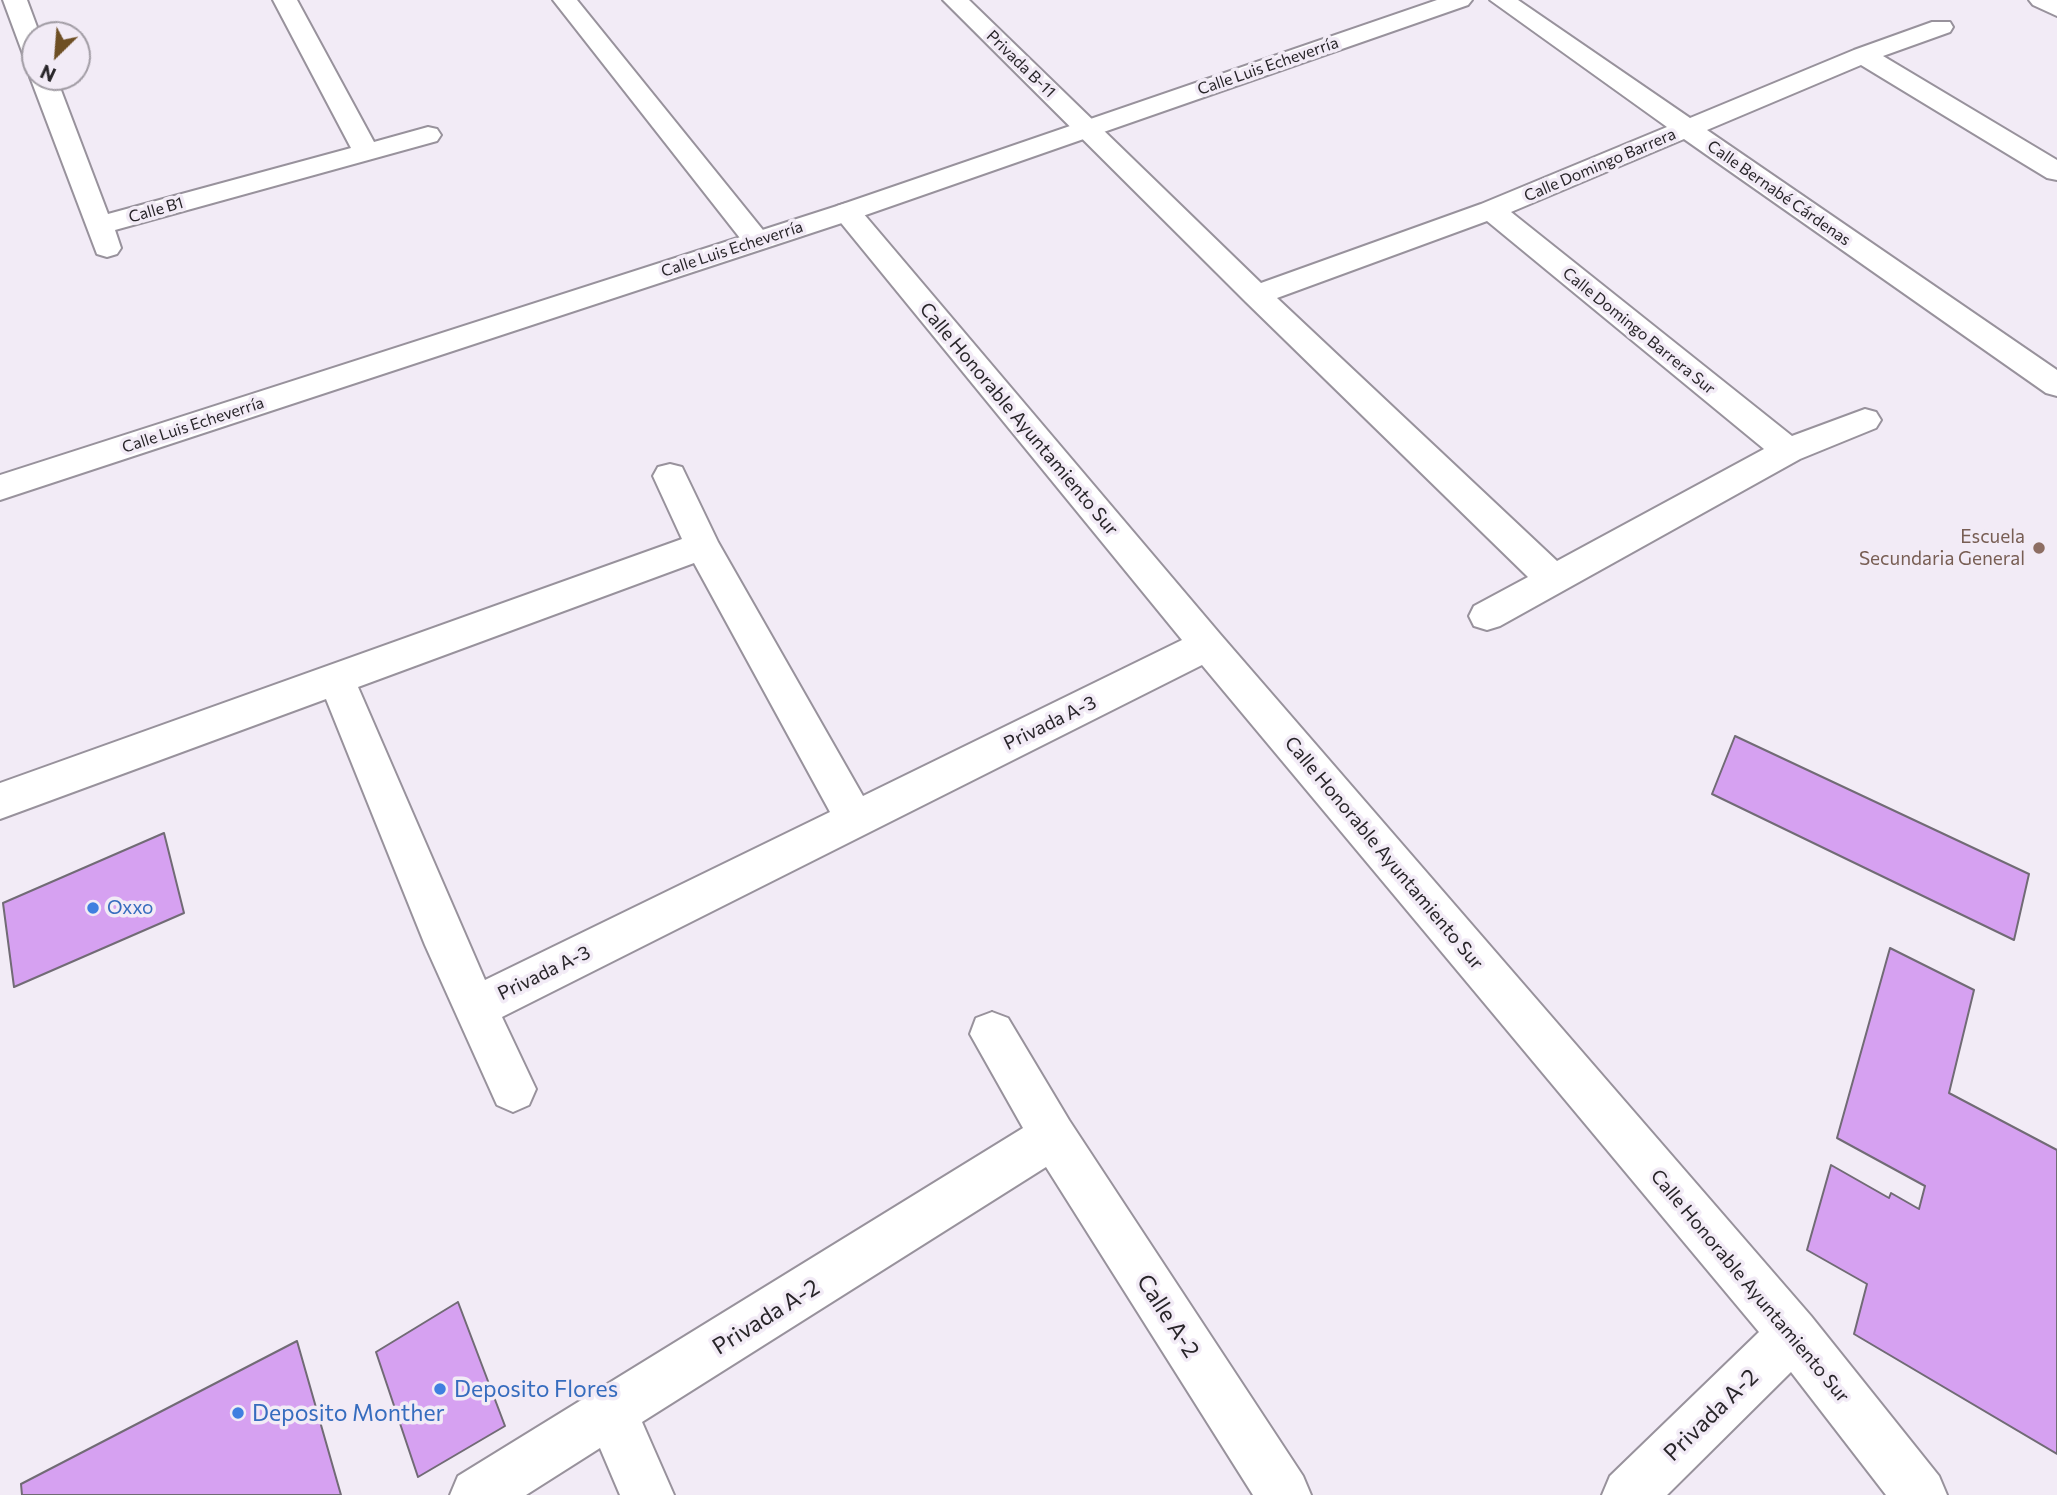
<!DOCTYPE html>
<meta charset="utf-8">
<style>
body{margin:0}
#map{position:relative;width:2057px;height:1495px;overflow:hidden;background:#f2ebf6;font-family:Commissioner,sans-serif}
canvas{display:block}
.north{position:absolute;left:21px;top:21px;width:70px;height:70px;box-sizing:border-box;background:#f2ebf6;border:2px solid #a19ca4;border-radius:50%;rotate:205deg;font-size:19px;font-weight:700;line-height:28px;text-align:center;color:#282529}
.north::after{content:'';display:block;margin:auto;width:24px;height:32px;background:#6e4f24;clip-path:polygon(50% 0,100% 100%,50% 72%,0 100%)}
</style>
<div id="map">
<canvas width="2057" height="1495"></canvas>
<div class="north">N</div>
</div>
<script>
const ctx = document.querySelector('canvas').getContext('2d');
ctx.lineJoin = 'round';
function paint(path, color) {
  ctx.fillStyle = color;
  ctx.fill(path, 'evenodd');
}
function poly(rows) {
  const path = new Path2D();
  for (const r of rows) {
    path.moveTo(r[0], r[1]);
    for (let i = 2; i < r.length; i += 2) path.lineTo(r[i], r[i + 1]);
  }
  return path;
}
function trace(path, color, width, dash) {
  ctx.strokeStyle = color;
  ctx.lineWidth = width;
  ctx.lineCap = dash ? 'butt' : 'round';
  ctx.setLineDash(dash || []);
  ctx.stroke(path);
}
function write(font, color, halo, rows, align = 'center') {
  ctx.font = font + ' Commissioner,sans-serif';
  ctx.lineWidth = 7;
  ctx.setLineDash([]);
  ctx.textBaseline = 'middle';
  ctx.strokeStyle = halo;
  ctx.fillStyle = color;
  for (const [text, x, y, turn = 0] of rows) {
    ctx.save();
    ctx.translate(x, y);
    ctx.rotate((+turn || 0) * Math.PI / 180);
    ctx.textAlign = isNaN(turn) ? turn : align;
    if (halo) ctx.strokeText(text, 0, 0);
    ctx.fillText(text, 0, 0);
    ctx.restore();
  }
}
const building = poly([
 [1735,736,2029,874,2014,940,1712,794,1735,736],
 [164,833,184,913,14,987,3,903,164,833],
 [1890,948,1974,990,1949,1093,2057,1150,2057,1454,1854,1334,1867,1284,1807,1250,1831,1165,1889,1198,1891,1193,1919,1209,1925,1186,1837,1138,1890,948],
 [458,1302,505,1426,418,1477,376,1352,458,1302],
 [297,1341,341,1495,22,1495,21,1484,297,1341]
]);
paint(building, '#d6a1f1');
trace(building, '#716b75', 2);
const street = poly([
 [3,0,27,0,40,35,35,35,35,61,26,59,23,54,3,0],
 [273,0,297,0,374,142,428,127,437,129,441,135,437,141,115,230,121,248,117,254,107,257,97,254,30,77,34,72,35,77,56,77,108,214,351,148,273,0],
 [553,0,577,0,767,235,771,241,767,247,757,250,747,247,553,0],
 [943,0,969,0,1261,283,1481,204,1667,127,1490,0,1518,0,1690,118,1854,50,1932,22,1950,22,1953,27,1950,32,1883,56,2057,160,2057,180,2047,178,1861,65,1707,130,2057,370,2057,396,2046,393,1684,139,1511,212,1792,436,1865,409,1876,412,1881,420,1876,428,1800,459,1500,626,1487,630,1474,626,1469,616,1474,606,1528,577,1246,302,943,0],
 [1487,221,1764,449,1557,561,1277,298,1487,221],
 [2029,0,2057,0,2057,16,2033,5,2029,0],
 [847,203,857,206,1220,634,1811,1316,1939,1476,1947,1495,1886,1495,1791,1372,1667,1495,1602,1495,1610,1476,1759,1332,1202,665,502,1017,536,1089,529,1105,513,1112,497,1105,425,945,326,699,0,819,0,783,682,539,653,476,658,467,670,464,682,467,718,542,863,796,1182,640,837,218,833,212,837,206,847,203],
 [694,563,830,812,485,980,358,687,694,563],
 [992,1012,1008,1018,1069,1120,1303,1476,1311,1495,1253,1495,1046,1167,642,1422,674,1495,620,1495,600,1448,526,1495,450,1495,458,1476,1023,1128,970,1034,976,1018,992,1012]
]);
const secondary = poly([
 [1437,0,1472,0,1468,5,857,218,0,500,0,475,837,206,1437,0]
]);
trace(street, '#98929c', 4);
trace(secondary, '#98929c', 4);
paint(street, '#fff');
paint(secondary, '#fff');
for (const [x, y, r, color] of [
 [2039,548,7,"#8d6e63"],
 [93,908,7,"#3f7fe0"],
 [440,1389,7,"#3f7fe0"],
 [238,1413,7,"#3f7fe0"]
]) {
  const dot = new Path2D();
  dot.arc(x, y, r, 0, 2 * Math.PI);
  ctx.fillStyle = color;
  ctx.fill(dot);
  trace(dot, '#f2ebf6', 2.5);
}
write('16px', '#282529', '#f2ebf6', [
 ["Privada B-11",1021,64,44],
 ["Calle Luis Echeverría",1268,66,-19],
 ["Calle Domingo Barrera",1600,165,-23],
 ["Calle Bernabé Cárdenas",1779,193,35],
 ["Calle B1",156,210,-16],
 ["Calle Luis Echeverría",732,249,-18],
 ["Calle Domingo Barrera Sur",1639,331,39],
 ["Calle Luis Echeverría",193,425,-18]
]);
write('19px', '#282529', '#f2ebf6', [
 ["Calle Honorable Ayuntamiento Sur",1019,419,50],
 ["Privada A-3",1050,723,-26],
 ["Calle Honorable Ayuntamiento Sur",1384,853,50],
 ["Privada A-3",544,973,-26],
 ["Calle Honorable Ayuntamiento Sur",1750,1286,50]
]);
write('19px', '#785e54', '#f2ebf6', [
 ["Escuela",2025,537],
 ["Secundaria General",2025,559]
], 'right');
write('19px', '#366cbe', '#f2ebf6', [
 ["Oxxo",107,908]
], 'left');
write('23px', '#282529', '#f2ebf6', [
 ["Calle A-2",1168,1316,57],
 ["Privada A-2",766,1317,-32],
 ["Privada A-2",1711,1415,-44]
]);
write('23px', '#366cbe', '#f2ebf6', [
 ["Deposito Flores",454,1389],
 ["Deposito Monther",252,1413]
], 'left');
</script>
